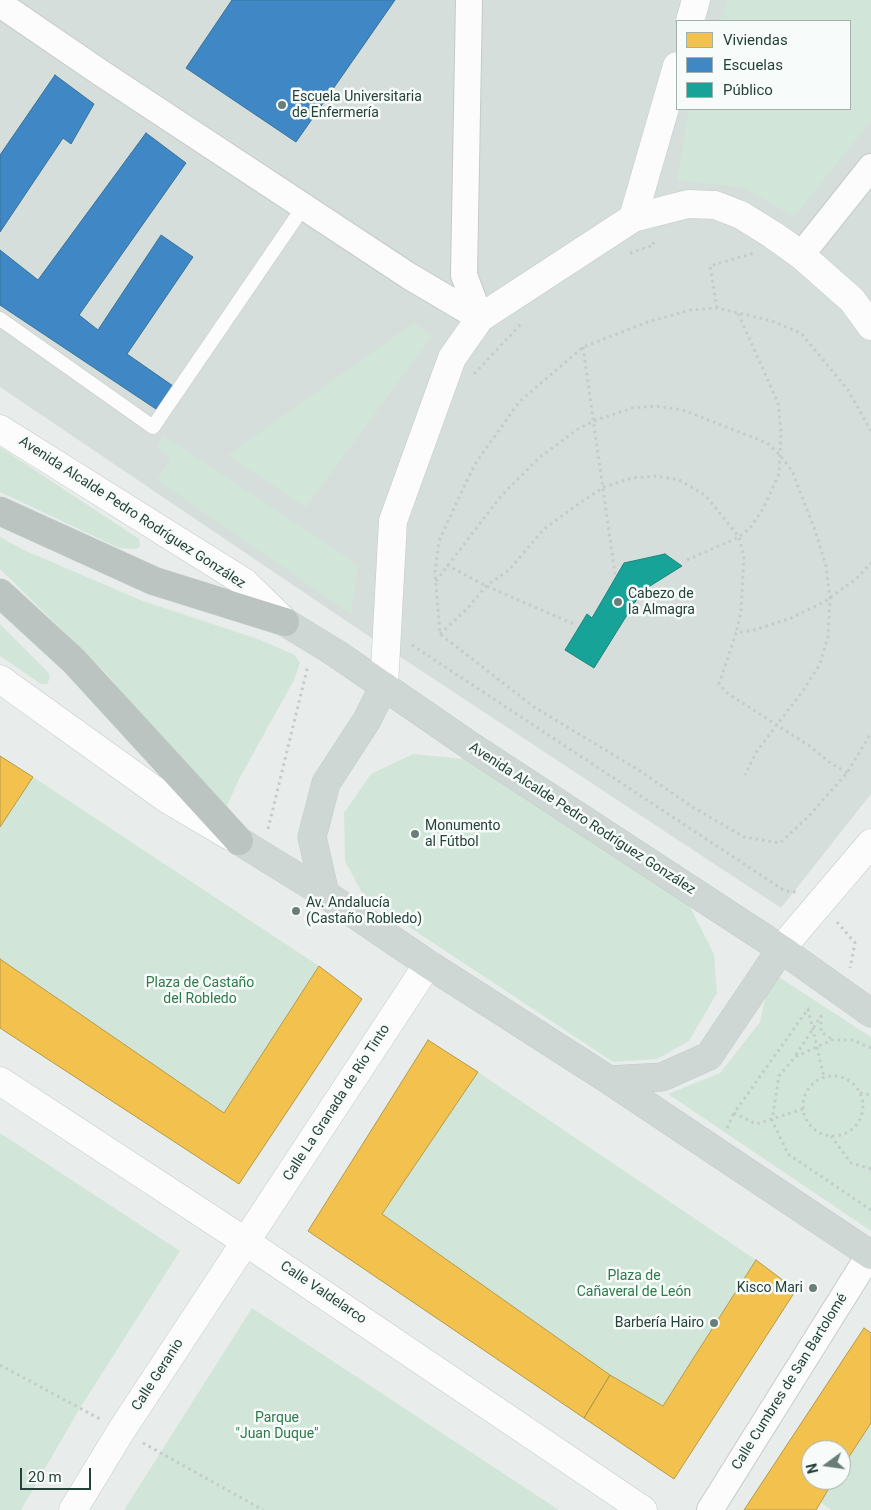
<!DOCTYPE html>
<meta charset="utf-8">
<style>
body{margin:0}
#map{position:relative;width:871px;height:1510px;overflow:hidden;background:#e8edeb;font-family:Roboto,sans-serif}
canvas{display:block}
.legend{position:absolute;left:676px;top:20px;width:175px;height:90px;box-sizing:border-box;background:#f7fbf9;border:1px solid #a3b1ad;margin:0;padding:6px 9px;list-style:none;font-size:15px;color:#24423a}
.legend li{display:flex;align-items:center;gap:10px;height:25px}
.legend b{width:25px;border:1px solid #a3b1ad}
.north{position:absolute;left:801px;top:1440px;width:50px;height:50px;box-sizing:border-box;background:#f7fbf9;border:1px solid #a3b1ad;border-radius:50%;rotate:256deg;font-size:14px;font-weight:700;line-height:20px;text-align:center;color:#24423a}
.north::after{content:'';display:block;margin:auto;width:18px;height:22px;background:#697e78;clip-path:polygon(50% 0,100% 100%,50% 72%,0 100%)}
.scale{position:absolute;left:20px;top:1468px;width:71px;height:22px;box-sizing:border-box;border:2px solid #24423a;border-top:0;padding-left:6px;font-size:15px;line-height:18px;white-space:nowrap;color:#24423a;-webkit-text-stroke:4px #f7fbf9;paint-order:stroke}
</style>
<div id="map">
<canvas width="871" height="1510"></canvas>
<ul class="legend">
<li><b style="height:14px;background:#f2c14e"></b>Viviendas</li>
<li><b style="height:14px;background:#3f88c5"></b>Escuelas</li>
<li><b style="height:14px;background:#17a398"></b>Público</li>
</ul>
<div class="north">N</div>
<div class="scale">20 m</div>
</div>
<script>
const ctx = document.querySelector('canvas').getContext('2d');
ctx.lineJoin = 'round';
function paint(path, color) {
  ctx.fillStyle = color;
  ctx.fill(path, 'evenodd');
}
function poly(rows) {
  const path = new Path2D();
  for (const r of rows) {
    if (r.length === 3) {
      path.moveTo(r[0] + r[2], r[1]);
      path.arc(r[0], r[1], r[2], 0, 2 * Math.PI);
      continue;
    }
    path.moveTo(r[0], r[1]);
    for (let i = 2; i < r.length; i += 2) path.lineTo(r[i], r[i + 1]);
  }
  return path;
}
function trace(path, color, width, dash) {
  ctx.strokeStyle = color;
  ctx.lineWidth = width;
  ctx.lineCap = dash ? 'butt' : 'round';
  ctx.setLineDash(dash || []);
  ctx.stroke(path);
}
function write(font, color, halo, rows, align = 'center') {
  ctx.font = font + ' Roboto,sans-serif';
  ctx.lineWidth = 5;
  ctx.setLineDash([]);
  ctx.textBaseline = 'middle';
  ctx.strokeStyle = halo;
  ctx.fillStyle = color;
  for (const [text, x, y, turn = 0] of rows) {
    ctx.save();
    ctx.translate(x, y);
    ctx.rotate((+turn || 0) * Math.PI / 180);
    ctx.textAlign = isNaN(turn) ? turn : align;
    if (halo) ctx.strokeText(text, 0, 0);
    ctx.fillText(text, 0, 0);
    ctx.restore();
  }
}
paint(poly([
 [0,0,871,0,871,794,781,908,361,631,0,387],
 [677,21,850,21,850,109,677,109]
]), '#d6dedb');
paint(poly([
 [728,0,871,0,871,121,794,217,744,188,677,180,688,113,689,109,850,109,850,21,720,21],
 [414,323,432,336,306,507,228,455],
 [164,436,358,565,351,614,157,480,171,458,156,448],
 [0,447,139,539,140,546,137,549,119,548,0,492],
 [0,537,26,551,143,601,258,639,295,655,300,663,294,680,238,781,227,806,178,761,107,674,0,569],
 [0,624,48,672,50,678,47,684,41,684,0,656],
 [413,754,464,759,689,905,714,954,717,993,689,1041,657,1059,613,1062,364,897,345,861,344,813,371,774],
 [33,777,319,966,224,1113,0,959,0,827],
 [771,972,871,1037,871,1231,668,1094,720,1073,760,1022],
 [478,1072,756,1260,663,1406,610,1375,382,1214],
 [0,1133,180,1251,80,1408,21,1510,0,1510],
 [252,1308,559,1510,124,1510],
 [871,1423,871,1510,831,1510,820,1502,834,1480,841,1480,841,1469]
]), '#d1e6d8');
const homes = poly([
 [0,756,33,777,0,827,0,756],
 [0,959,224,1113,319,966,362,999,239,1184,0,1028,0,959],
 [428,1040,478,1072,382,1214,610,1375,584,1418,308,1231,428,1040],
 [756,1260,796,1290,674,1479,584,1418,610,1375,663,1406,756,1260],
 [864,1328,871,1333,871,1423,841,1469,841,1450,811,1450,811,1480,834,1480,816,1510,744,1510,864,1328]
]);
paint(homes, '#f2c14e');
trace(homes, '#b49b48', 1);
const schools = poly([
 [232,0,395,0,296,142,186,68,232,0],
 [55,75,94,104,71,144,63,138,0,232,0,155,55,75],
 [146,133,186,163,79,315,98,330,161,235,193,257,127,354,173,386,156,409,0,305,0,250,38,280,146,133]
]);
paint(schools, '#3f88c5');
trace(schools, '#37739b', 1);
const public = poly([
 [665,554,682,566,642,591,594,668,565,650,587,614,592,618,624,563,665,554]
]);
paint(public, '#17a398');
trace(public, '#1b867c', 1);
const lane = poly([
 [0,319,153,427,304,206]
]);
const street = poly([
 [469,0,464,275,480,318],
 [0,4,101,73,409,276,480,318],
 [801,255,871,167],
 [710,1510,870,1254]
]);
const secondary = poly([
 [690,21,696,0],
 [633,218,677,66],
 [0,429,244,582,285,622],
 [0,679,167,799,230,836],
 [384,686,393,521,452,358,480,318,633,218,688,204,715,205,741,215,773,235,801,255,852,300,871,326],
 [781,949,871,843],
 [0,1081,246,1242,643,1510],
 [73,1510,121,1431,428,964]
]);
const primary = poly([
 [285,622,337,654,472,747,781,949,871,1013],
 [239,841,325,894,428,964,609,1080,871,1255],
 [325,894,312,837,326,783,367,720,384,686],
 [609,1080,662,1077,709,1056,781,949]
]);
const highway = poly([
 [0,511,154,581,285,622],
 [0,593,74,661,239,841]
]);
trace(lane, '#c5cac8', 15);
trace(street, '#c5cac8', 28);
trace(secondary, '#c3cbc8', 29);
trace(primary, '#c3ccc9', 29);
trace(highway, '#c3ccc9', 29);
trace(poly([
 [630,253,654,245,652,239],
 [717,308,710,266,754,253],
 [583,347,615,574],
 [474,374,521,324],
 [871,431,848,390,801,333,772,321,717,308,690,310,648,322,583,347,519,402,475,464,456,504,439,541,435,572,440,634,534,707,637,769,691,806,744,837,780,843,808,817,847,773,871,733],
 [687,560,739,537,750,528,763,509,779,474,781,431,778,403,738,313],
 [447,565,486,586,576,625],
 [436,581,501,496,540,457,578,429,594,421,632,408,655,406,683,410,767,443,780,455,792,471,815,530,826,566,830,599,828,636,820,664,802,692,757,751,745,775],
 [440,634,467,609,486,586,509,570,544,529,574,507,604,487,632,478,657,476,679,480,705,495,739,537,744,556,741,612,736,633],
 [412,645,785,891,796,892],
 [847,773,829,762,811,747,727,693,719,684,736,633,754,630,791,618,824,602,856,579,871,563],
 [268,829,308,665],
 [837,922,855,943,850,968],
 [871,1048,852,1040,832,1040,795,1057,779,1076,772,1120,788,1154,871,1210],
 [796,1055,821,1016,821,1032,832,1039],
 [833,1106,30],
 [860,1093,871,1095],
 [803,1109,756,1124,734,1113,808,1009,824,1077],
 [727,1128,734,1113],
 [831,1136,851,1163,871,1169],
 [0,1365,100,1419],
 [143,1443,263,1510]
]), '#c3ccca', 3, [2.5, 4]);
trace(lane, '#fcfcfc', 14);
trace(street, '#fcfcfc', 26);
trace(secondary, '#fcfcfc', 28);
trace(primary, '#cfd7d5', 28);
trace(highway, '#bcc4c2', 28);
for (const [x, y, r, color] of [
 [282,105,5,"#697e78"],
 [618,602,5,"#697e78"],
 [415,834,5,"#697e78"],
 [296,911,5,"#697e78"],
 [813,1288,5,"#697e78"],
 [714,1323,5,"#697e78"]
]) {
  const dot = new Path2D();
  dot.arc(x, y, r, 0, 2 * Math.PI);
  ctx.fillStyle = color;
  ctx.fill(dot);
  trace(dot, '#f7fbf9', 2);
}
write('14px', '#24423a', '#f7fbf9', [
 ["Escuela Universitaria",292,97],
 ["de Enfermería",292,113],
 ["Cabezo de",628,594],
 ["la Almagra",628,610],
 ["Monumento",425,826],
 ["al Fútbol",425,842],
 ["Av. Andalucía",306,903],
 ["(Castaño Robledo)",306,919],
 ["Kisco Mari",803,1288,"right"],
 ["Barbería Hairo",704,1323,"right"]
], 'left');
write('14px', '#24423a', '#f7fbf9', [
 ["Avenida Alcalde Pedro Rodríguez González",132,513,33],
 ["Avenida Alcalde Pedro Rodríguez González",582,819,33],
 ["Calle La Granada de Río Tinto",337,1103,-57],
 ["Calle Valdelarco",323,1293,34],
 ["Calle Geranio",158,1375,-57],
 ["Calle Cumbres de San Bartolomé",790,1382,-58]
]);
write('14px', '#2d7a4b', '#f7fbf9', [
 ["Plaza de Castaño",200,983],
 ["del Robledo",200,999],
 ["Plaza de",634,1276],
 ["Cañaveral de León",634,1292],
 ["Parque",277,1418],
 ["\"Juan Duque\"",277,1434]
]);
</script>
